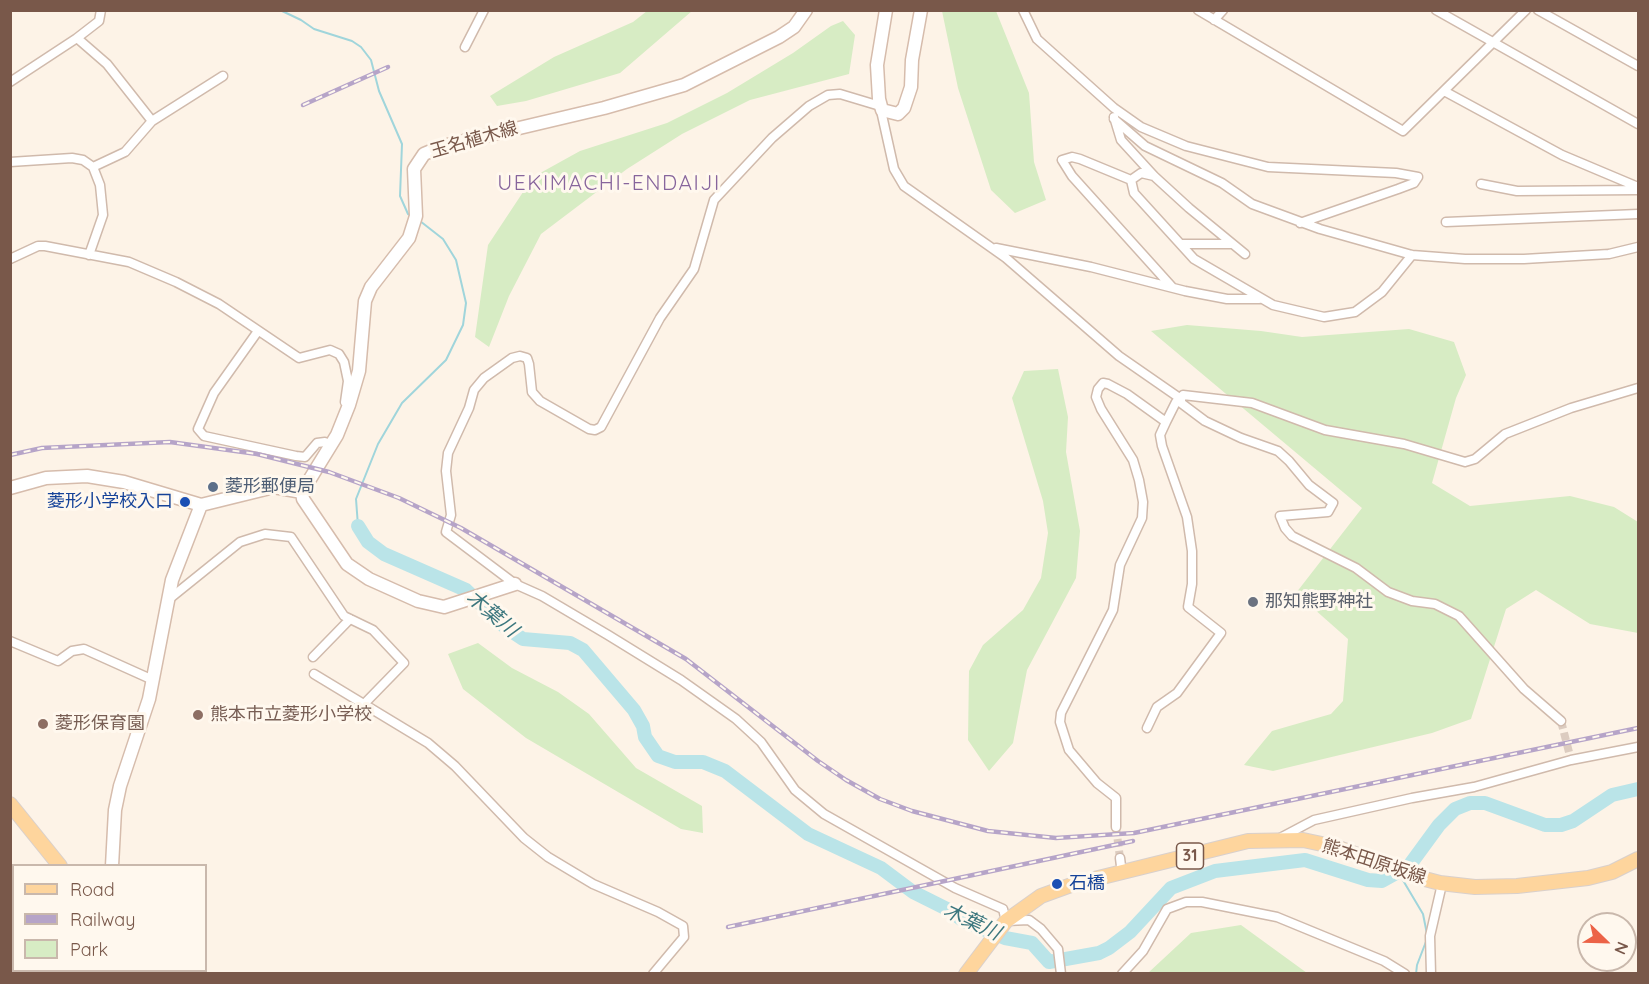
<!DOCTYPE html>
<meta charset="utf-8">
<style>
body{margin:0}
#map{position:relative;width:1649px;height:984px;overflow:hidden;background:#fdf3e7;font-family:Quicksand,sans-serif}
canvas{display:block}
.frame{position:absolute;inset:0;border:12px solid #79584a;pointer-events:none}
.legend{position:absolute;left:12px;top:864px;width:195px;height:108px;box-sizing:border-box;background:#fff8ee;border:2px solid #c9b8ac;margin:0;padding:8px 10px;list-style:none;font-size:18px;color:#79584a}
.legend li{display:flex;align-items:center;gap:12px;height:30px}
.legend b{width:30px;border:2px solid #c9b8ac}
.north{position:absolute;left:1577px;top:912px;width:60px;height:60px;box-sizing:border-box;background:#fff8ee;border:2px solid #c9b8ac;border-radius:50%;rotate:113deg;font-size:16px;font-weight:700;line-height:24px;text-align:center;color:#79584a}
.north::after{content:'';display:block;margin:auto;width:21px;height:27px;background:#ec6347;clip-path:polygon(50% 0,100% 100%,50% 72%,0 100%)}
</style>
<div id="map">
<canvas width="1649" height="984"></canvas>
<div class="frame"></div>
<ul class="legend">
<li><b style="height:8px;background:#fed59d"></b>Road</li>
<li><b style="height:8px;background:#b6a4c8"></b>Railway</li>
<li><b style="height:16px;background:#d7ecc4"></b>Park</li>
</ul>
<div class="north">N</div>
</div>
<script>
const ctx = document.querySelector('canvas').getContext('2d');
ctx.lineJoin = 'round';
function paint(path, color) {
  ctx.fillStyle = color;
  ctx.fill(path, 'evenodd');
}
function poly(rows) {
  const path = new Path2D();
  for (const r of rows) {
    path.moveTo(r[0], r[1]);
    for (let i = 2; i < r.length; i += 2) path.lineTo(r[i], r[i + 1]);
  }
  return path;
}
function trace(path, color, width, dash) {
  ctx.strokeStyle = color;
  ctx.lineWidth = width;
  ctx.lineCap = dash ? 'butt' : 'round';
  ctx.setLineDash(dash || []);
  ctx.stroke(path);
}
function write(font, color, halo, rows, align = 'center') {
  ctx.font = font + ' Quicksand,"Noto Sans JP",sans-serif';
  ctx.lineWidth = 6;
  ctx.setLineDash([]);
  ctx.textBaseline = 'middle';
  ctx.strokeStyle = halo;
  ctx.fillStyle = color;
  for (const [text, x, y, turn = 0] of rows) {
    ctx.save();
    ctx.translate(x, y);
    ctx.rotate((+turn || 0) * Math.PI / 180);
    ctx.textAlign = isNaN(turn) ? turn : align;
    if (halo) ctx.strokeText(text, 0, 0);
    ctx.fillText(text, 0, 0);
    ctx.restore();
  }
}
paint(poly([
 [647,11,692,11,620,73,526,101,497,106,490,96,554,57,633,22],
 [942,11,996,11,1029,93,1034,162,1046,200,1015,213,991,190,958,88],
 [843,21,855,35,849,74,750,100,682,134,627,169,541,234,509,296,489,347,475,337,488,245,533,177,580,151,667,123,727,93,793,53,831,26],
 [1187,325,1261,331,1302,337,1409,329,1454,342,1466,375,1456,398,1432,483,1470,506,1570,496,1614,507,1638,522,1638,633,1590,624,1536,590,1506,609,1471,719,1432,733,1273,771,1244,765,1272,731,1331,714,1343,701,1348,639,1296,593,1362,508,1151,331],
 [1058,369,1068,417,1066,452,1080,531,1076,578,1027,670,1013,743,989,771,968,740,969,671,983,645,1023,610,1041,578,1048,533,1043,501,1012,398,1024,371],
 [478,643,512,668,558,692,589,714,636,768,702,806,703,833,681,829,526,738,463,689,448,654],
 [1241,925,1307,973,1148,973,1191,933]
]), '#d7ecc4');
trace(poly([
 [280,10,301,20,314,29,352,41,361,47,371,60,379,91,402,144,400,196,408,214,412,216],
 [358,526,356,499,378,444,402,403,446,360,463,325,466,303,456,260,443,239,420,221],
 [1401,877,1423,914,1427,934],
 [1416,974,1417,965,1427,939]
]), '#a0d5db', 2);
trace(poly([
 [358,526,368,542,384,554,466,590,505,627,523,639,570,643,583,650,634,710,643,726,645,737,658,756,675,762,703,762,725,771,808,834,881,868,913,892,949,910,964,921,1005,938,1032,943,1049,962,1099,953,1109,948,1130,932,1171,888,1215,871,1305,860,1368,880,1382,881,1409,866,1439,825,1455,809,1470,803,1485,803,1545,825,1561,825,1573,821,1612,795,1638,789]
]), '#bae4e8', 14);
trace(poly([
 [1561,721,1571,760],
 [1116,827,1120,858]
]), '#dcccc0', 8, [8, 4]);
const street = poly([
 [1023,10,1037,39,1114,108,1141,127,1186,146,1268,167,1396,173,1418,177,1414,183,1398,189,1300,223],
 [1198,10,1403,131,1526,10],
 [1436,10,1638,124],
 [1538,10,1638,66],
 [1214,20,1223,10],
 [77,38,99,21,101,10],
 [465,47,484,10],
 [10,82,77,38,107,64,152,121,125,152,93,167],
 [1444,91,1562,155,1638,187],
 [1114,117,1121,140,1154,176,1189,208,1245,254],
 [1114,119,1145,146,1222,183,1252,204,1320,229,1412,255,1465,259,1524,259,1609,254,1638,247],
 [152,121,223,76],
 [10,162,72,158,83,160,93,167,100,185,103,215,89,255],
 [1131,180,1134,193,1194,259,1273,305,1324,317,1355,312,1382,292,1412,255],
 [1131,180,1080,159,1072,157,1062,160,1072,176,1172,287],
 [1131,180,1141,173,1154,176],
 [1481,184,1517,191,1638,190],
 [1446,222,1638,214],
 [1182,244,1231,244],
 [996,248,1091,267,1185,291,1227,299,1259,299],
 [10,259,38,246,45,246,129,262,176,282,219,304,299,358,330,350,339,354,344,362,348,381,345,402],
 [258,331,214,393,198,429,204,436,296,456,305,457,317,443,325,442,329,444],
 [168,600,240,542,265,534,291,537,344,616,373,630,404,663,365,703],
 [10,641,58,661,72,651,84,649,153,680],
 [313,657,350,619],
 [314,674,428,743,455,766,524,838,548,857,593,884,658,912,683,926,684,937,653,974],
 [1147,728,1157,707,1177,693,1221,633,1188,607,1192,584,1192,551,1187,517,1162,446,1160,435,1166,422,1176,402,1183,395,1252,403,1325,430,1404,444,1465,462,1475,459,1505,434,1571,408,1638,388],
 [1116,827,1116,798,1097,783,1069,750,1060,722,1061,713,1113,610,1120,565,1142,518,1143,502,1139,480,1133,460,1101,409,1096,397,1098,389,1103,383,1108,384,1127,394,1166,422],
 [1280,838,1314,820,1412,798,1474,787,1571,760,1638,747],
 [1120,858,1122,874],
 [145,974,147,970],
 [1061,974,1058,949,1041,929,1029,920,1006,921,1003,909,955,888,824,814,795,790,761,742,736,719,681,680,608,635,542,596,515,584,446,532,451,515,446,471,448,453,469,408,474,390,484,378,512,358,520,356,527,358,529,364,532,392,540,401,589,429,595,430,601,427,660,318,694,269,714,200,772,138,809,106,828,95,840,94,880,106,894,169,904,186,1006,258,1119,356,1181,399,1181,403,1205,421,1241,438,1278,451,1289,461,1309,485,1333,503,1328,512,1280,516,1285,528,1292,536,1356,568,1388,592,1412,601,1435,604,1459,616,1524,689,1561,721],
 [1122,974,1143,951,1167,909,1186,902,1202,902,1277,917,1384,961,1405,974],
 [1431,974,1430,936,1442,884]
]);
const secondary = poly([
 [886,10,877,65,879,99,882,110,898,114,904,108,911,87,912,60,921,10],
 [10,488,46,478,87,476,124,482,201,505,274,487,302,492],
 [302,492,337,435,349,405,359,371,365,301,371,287,409,238,416,216,414,169,424,154,443,146,604,108,684,85,779,37,794,27,806,10],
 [302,492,303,499,347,564,369,579,418,601,444,607,515,584],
 [112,866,115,810,120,786,149,699,172,580,201,505],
 [46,974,48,970]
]);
const primary = poly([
 [10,804,60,866],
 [184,970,189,974],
 [966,974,1006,921,1041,896,1074,884,1248,841,1303,840,1336,847,1421,878,1440,883,1475,887,1517,886,1588,878,1612,872,1638,859]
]);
trace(street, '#d0baac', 11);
trace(secondary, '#d6bcac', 15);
trace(primary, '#d9d0cc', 16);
trace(street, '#fff', 8);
trace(secondary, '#fff', 12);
trace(primary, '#fed59d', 14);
const rail = poly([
 [303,105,388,67],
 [10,455,42,448,170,442,257,454,329,472,399,498,461,528,686,659,818,761,846,780,880,799,912,811,988,831,1056,838,1134,833,1638,728],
 [728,927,1133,841]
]);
trace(rail, '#b6a4c8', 4.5);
trace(rail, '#fff8ee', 2, [7]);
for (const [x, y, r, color] of [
 [213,487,6,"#5c6f8a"],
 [185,502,6,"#1a4fb4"],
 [1253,602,6,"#6b7280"],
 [198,715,6,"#8d6e63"],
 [43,724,6,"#8d6e63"],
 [1057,884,6,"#1a4fb4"]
]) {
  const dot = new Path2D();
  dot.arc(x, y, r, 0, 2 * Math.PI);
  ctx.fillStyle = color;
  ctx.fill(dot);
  trace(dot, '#fff8ee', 2);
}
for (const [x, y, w] of [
 [1190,856,27]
]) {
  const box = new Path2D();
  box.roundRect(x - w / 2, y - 13, w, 26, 4.5);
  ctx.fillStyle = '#fff8ee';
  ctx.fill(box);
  trace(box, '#79584a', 1.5);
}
write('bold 16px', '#79584a', null, [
 ["31",1190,856]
]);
write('18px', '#79584a', '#fff8ee', [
 ["玉名植木線",474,140,-16],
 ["熊本田原坂線",1374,862,18]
]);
write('18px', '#4e5e75', '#fff8ee', [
 ["菱形郵便局",225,487]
], 'left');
write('18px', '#164399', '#fff8ee', [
 ["菱形小学校入口",173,502],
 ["石橋",1069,884,"left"]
], 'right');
write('18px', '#5b616d', '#fff8ee', [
 ["那知熊野神社",1265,602]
], 'left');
write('18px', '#785e54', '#fff8ee', [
 ["熊本市立菱形小学校",210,715],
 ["菱形保育園",55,724]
], 'left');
write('italic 20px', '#3c777e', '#fff8ee', [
 ["木葉川",492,614,40],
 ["木葉川",972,922,25]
]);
ctx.letterSpacing = '1.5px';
write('21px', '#87659c', '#fff8ee', [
 ["UEKIMACHI-ENDAIJI",609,184]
]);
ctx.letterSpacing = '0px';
</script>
